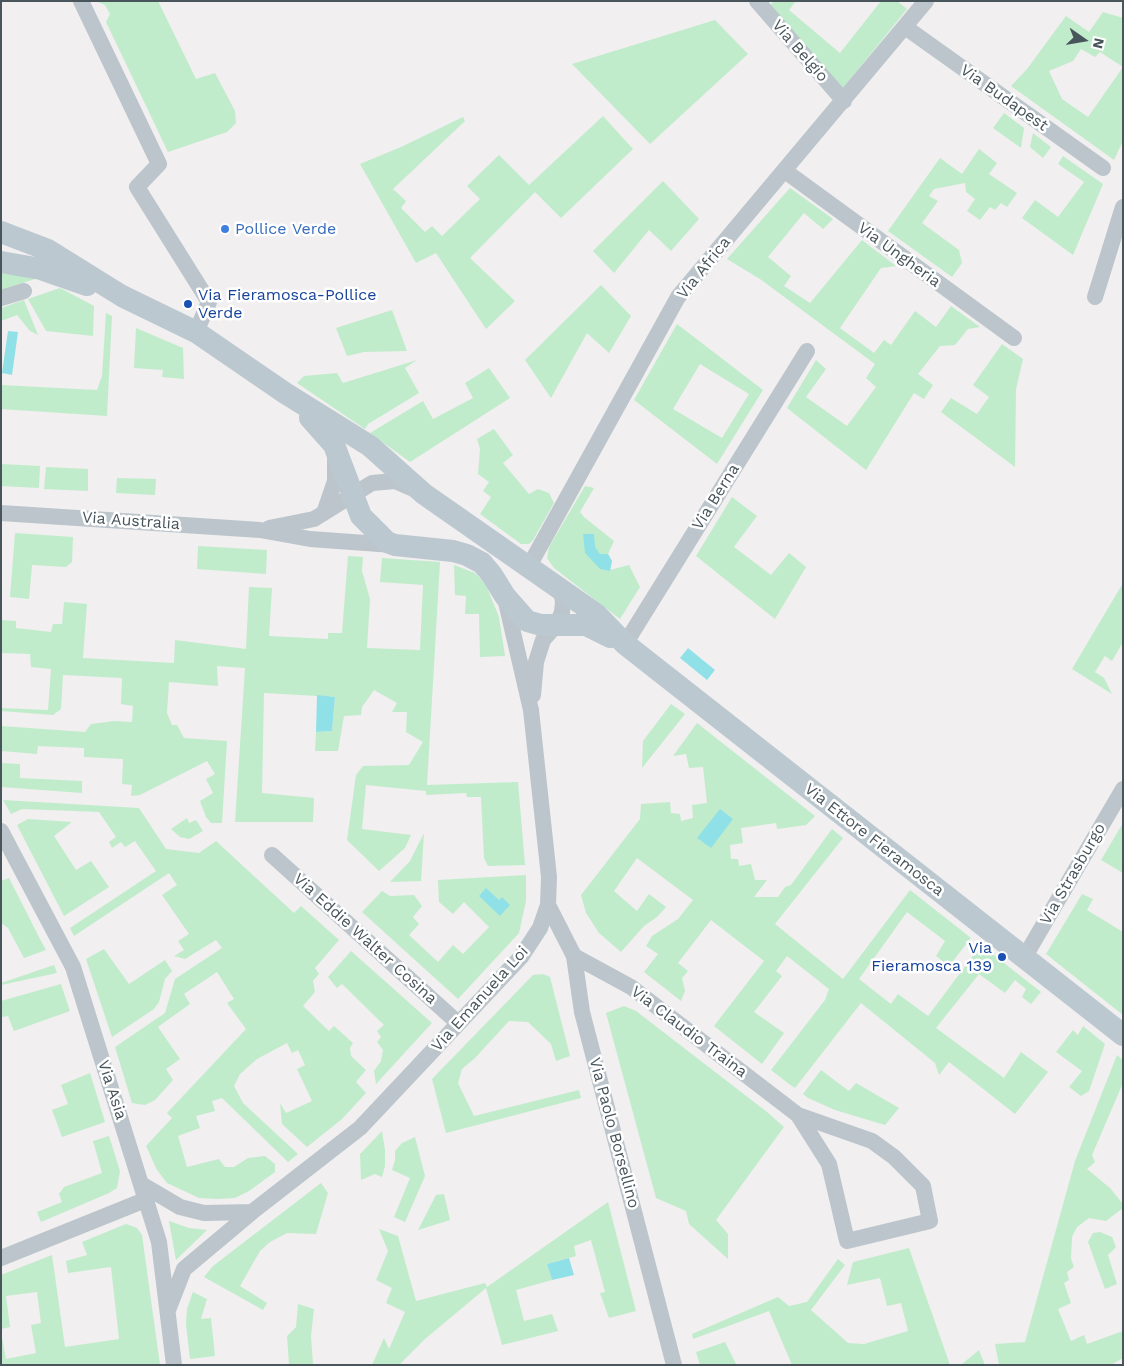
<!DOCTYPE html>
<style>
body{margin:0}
#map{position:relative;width:1124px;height:1366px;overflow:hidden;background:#f1efef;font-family:"Work Sans",sans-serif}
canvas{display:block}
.frame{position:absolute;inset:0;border:2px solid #48555b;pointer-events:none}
.north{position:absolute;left:1059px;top:15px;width:50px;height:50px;-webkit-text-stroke:4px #fff;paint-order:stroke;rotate:103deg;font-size:14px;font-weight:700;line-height:20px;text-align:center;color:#48555b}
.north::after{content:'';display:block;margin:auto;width:18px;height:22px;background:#48555b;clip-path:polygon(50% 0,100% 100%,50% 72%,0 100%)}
</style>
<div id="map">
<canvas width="1124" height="1366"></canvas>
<div class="frame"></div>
<div class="north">N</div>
</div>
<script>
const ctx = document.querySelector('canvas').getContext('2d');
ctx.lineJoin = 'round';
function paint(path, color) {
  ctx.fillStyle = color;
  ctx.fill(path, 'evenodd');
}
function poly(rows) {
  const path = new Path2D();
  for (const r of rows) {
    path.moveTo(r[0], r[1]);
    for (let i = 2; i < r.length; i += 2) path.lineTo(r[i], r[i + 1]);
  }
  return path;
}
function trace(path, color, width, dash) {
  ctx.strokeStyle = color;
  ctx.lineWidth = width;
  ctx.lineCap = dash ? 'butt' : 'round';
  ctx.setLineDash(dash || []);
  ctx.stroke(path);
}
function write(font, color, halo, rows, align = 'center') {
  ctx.font = font + ' "Work Sans",sans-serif';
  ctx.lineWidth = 5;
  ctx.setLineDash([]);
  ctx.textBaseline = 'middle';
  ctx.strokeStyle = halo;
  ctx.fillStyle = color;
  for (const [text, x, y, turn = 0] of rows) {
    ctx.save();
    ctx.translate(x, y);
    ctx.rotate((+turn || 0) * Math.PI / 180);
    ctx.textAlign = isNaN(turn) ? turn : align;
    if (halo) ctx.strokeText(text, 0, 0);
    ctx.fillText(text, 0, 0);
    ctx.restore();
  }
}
paint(poly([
 [96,1,158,1,196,79,215,73,235,111,236,123,227,132,168,152,106,22,110,14,105,5],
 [774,1,796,1,789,10,840,53,881,1,897,1,907,9,843,88,768,8],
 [1103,12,1123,18,1123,141,1114,160,1011,86,1027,69,1066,16,1089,32],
 [1081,49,1095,57,1100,52,1123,67,1088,117,1062,99,1049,71,1073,61],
 [715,20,748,54,650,144,572,64],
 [1004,113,1024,128,1021,148,993,128],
 [603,116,633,149,561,218,535,192,470,258,515,301,486,329,436,253,416,263,360,164,401,147,463,117,465,121,393,189,406,201,401,208,425,232,432,226,442,236,480,199,467,186,499,155,529,185],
 [1033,133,1051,147,1043,158,1030,147],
 [979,149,997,163,989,174,1017,193,1007,207,1001,203,995,210,990,207,980,220,967,211,975,199,966,192,965,183,934,189,929,196,938,201,922,223,959,250,962,263,952,277,888,231,940,158,962,174],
 [1063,156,1103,184,1073,255,1022,218,1035,200,1058,217,1084,182,1058,164],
 [663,181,699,219,671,251,649,230,614,273,593,251],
 [790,188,833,219,823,229,804,213,768,257,791,276,784,286,810,303,862,240,896,266,881,268,840,328,874,353,884,340,891,345,915,311,936,327,951,306,980,327,968,329,955,345,940,346,918,374,933,385,924,399,914,393,866,470,787,408,816,360,826,369,806,397,847,426,876,387,866,378,875,364,760,279,727,259],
 [1,273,38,278,1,290],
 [601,285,631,316,609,353,587,333,551,398,525,360],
 [60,288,94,306,93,336,46,331,28,299],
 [24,300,38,335,30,331,17,315,1,321,1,308],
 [392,310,407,351,364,352,347,356,336,328],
 [106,313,112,316,107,416,1,409,1,385,97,390,102,376],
 [677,324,763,390,717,464,634,400],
 [700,364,749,394,722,438,673,409],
 [136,328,183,348,184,379,162,377,163,370,134,368],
 [1002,344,1023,359,1016,389,1015,467,941,412,951,398,977,414,989,397,973,385],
 [417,360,405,368,419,393,368,424,365,429,297,383,304,376,337,373,343,383],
 [489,368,510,398,410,462,370,433,423,401,433,419,473,398,465,383],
 [494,429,513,455,503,463,529,494,538,489,549,493,554,503,533,540,529,544,521,544,480,514,491,497,483,491,489,482,478,474,480,449,477,439],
 [1,464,40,466,39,488,1,486],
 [46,467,88,469,88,491,44,489],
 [117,478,156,479,155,495,116,493],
 [585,486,594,488,580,512,584,517,614,541,608,554,612,561,610,570,629,565,640,587,620,619,554,568,547,558,549,547],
 [732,497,757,516,734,547,771,575,789,553,806,567,775,619,696,556],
 [15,533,73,537,72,562,66,567,32,565,29,599,10,597],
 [198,546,267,550,266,574,197,569],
 [348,556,363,557,362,571,370,599,367,648,420,650,423,585,380,582,382,558,440,562,427,785,518,782,525,865,488,866,484,858,481,797,467,797,466,793,426,795,426,791,366,785,362,829,411,835,405,848,379,871,347,840,356,775,363,766,409,765,423,742,406,732,407,712,392,712,397,703,374,690,362,707,361,715,344,716,338,751,315,751,316,732,332,731,335,697,264,693,262,793,314,798,313,822,235,822,245,668,217,666,218,686,169,682,167,713,172,725,177,725,184,738,227,741,222,823,211,823,206,817,200,801,213,793,206,779,215,774,207,761,140,795,131,796,132,785,122,784,123,759,84,757,84,748,38,746,37,754,1,751,1,726,85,732,91,724,114,721,132,722,133,706,121,704,122,678,63,675,61,709,53,715,1,711,1,708,48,710,51,669,31,667,30,654,1,653,1,620,16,621,16,628,51,632,53,624,62,624,64,602,87,604,83,658,174,663,175,640,246,649,249,587,272,588,269,636,328,639,328,633,342,633],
 [454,565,475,573,486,585,499,617,505,656,480,657,479,614,465,614,466,596,455,595],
 [1123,583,1123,642,1112,661,1105,656,1095,672,1104,678,1112,694,1072,669],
 [671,704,685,714,642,768,643,741],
 [697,723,815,816,806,825,777,829,776,823,741,828,743,843,730,845,731,859,738,859,739,866,751,864,755,880,767,880,754,897,778,897,785,887,791,885,832,829,843,838,775,924,843,979,910,890,971,938,949,966,936,956,945,941,907,912,859,979,891,1004,898,994,928,1016,981,945,1041,992,1031,1004,1022,997,1026,989,1015,980,1005,993,979,974,936,1028,1004,1078,1021,1052,1048,1072,1015,1114,949,1062,939,1075,935,1063,861,1003,795,1088,789,1084,771,1070,825,1000,829,989,787,956,776,971,782,976,754,1012,784,1033,762,1064,714,1026,764,961,711,920,678,963,688,971,682,978,685,991,681,1001,644,972,658,954,646,946,652,936,678,919,693,900,637,858,614,891,637,911,649,894,666,907,657,917,644,926,621,952,599,933,586,913,581,895,640,819,641,804,670,802,671,813,680,814,681,821,693,818,692,805,707,803,703,767,689,768,686,754,673,756],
 [1,763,20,764,20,778,82,781,82,793,1,787],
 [3,800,139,808,166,849,199,853,216,841,294,913,301,906,339,940,315,968,319,974,313,981,315,992,303,1006,329,1031,334,1026,353,1043,350,1048,351,1056,366,1070,356,1082,366,1093,342,1119,307,1147,282,1124,280,1103,286,1113,312,1101,297,1069,305,1065,298,1050,292,1053,287,1043,257,1059,240,1074,234,1086,243,1103,298,1154,288,1162,222,1098,212,1101,215,1111,196,1116,200,1128,178,1136,187,1167,219,1159,225,1167,234,1167,248,1158,265,1156,275,1164,275,1172,249,1191,235,1198,219,1199,199,1198,167,1183,157,1170,146,1146,172,1118,167,1113,246,1029,227,1003,234,999,217,972,184,994,190,1004,158,1027,180,1059,166,1069,173,1080,155,1100,145,1105,132,1103,115,1047,165,1013,175,979,222,948,216,940,185,959,174,956,184,950,178,941,189,934,162,895,177,885,169,873,74,936,70,928,156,871,135,841,125,847,121,842,112,848,109,842,116,837,99,812,22,809,11,814],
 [187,818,189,823,196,820,203,831,189,839,180,837,171,829],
 [28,819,72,822,54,836,76,870,91,861,109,887,64,916,17,825],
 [1123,823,1123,873,1101,860],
 [424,833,421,881,390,882,410,861],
 [526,875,526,901,519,933,458,999,362,912,382,891,390,896,414,895,422,906,413,917,419,924,409,935,438,962,453,945,463,954,489,927,464,902,453,914,439,902,438,880],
 [9,878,40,939,46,950,24,958,8,928,1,923,1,881],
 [1082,894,1093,899,1087,910,1123,932,1123,1015,1046,954],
 [104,949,129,984,165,960,172,971,165,979,159,1002,154,1009,112,1037,86,959],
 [351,951,432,1023,376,1084,374,1071,381,1061,383,1050,377,1042,381,1037,377,1031,384,1025,342,984,337,988,328,977],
 [54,965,57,973,1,985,1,983],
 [543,974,550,977,570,1056,556,1061,551,1044,528,1022,509,1021,475,1058,462,1069,458,1083,474,1116,579,1090,581,1098,446,1133,432,1079,533,975],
 [61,984,70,1011,14,1031,8,1016,2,1017,1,1001],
 [624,1006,636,1011,767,1112,784,1127,716,1220,728,1234,728,1259,689,1224,686,1211,656,1198,606,1013],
 [1083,1026,1105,1044,1089,1091,1081,1096,1069,1087,1082,1071,1056,1052,1073,1030,1078,1035],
 [1117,1055,1123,1060,1123,1083,1092,1155,1095,1162,1087,1169,1110,1188,1123,1204,1123,1208,1106,1221,1089,1218,1077,1227,1072,1237,1071,1259,1074,1267,1067,1272,1069,1280,1064,1283,1071,1303,1058,1309,1071,1341,1084,1335,1087,1344,1123,1331,1123,1358,1111,1365,999,1365,995,1344,1025,1342,1075,1161],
 [821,1070,849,1091,856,1083,899,1108,885,1125,835,1110,808,1098,803,1094],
 [90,1073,105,1122,62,1137,52,1110,68,1104,61,1085],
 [382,1131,385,1150,385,1166,382,1177,375,1174,361,1180,360,1154],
 [109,1136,120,1171,117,1188,109,1193,41,1222,37,1212,62,1202,59,1194,64,1187,102,1173,93,1141],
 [415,1137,425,1176,405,1222,394,1217,410,1178,392,1170,395,1160,395,1151,402,1143],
 [321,1183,328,1193,316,1234,287,1233,270,1242,260,1251,240,1286,267,1303,263,1310,204,1277,213,1266],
 [444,1194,450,1220,418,1230,436,1195],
 [608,1202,636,1311,609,1318,600,1293,605,1292,591,1240,574,1246,576,1256,547,1264,552,1280,516,1290,524,1321,552,1314,558,1331,502,1345,486,1288,425,1339,399,1365,372,1365,384,1338,389,1349,405,1312,386,1303,392,1288,376,1280,388,1251,379,1229,398,1236,416,1301,485,1283,487,1287],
 [169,1221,189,1228,207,1230,176,1260],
 [126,1224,137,1228,142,1235,160,1365,1,1365,1,1332,6,1359,36,1353,31,1325,41,1323,37,1292,6,1296,10,1327,1,1329,1,1275,52,1255,65,1347,119,1339,111,1267,68,1273,66,1261,87,1255,82,1242],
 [1100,1232,1112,1237,1116,1247,1108,1255,1117,1284,1105,1289,1088,1242,1093,1233],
 [909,1248,950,1365,792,1365,769,1311,693,1339,692,1334,778,1297,789,1306,807,1302,838,1259,845,1265,811,1310,848,1343,864,1344,908,1331,901,1303,887,1306,880,1278,847,1285,853,1262],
 [193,1292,207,1299,201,1319,211,1318,215,1356,190,1359,186,1325,187,1309],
 [298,1304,314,1309,311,1336,313,1365,289,1365,287,1336,296,1327],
 [725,1342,736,1364,700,1365,696,1352],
 [979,1350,985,1365,961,1365,962,1364]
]), '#c0eccb');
paint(poly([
 [8,331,18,332,12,375,2,373],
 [583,534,594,534,595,547,600,554,608,554,612,561,610,571,600,569,585,553],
 [688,648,715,670,707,680,680,658],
 [317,695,335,697,332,731,316,732],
 [720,809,733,819,711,848,697,838],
 [486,888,499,900,502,897,510,905,500,916,479,896],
 [569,1258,574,1275,552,1280,547,1264]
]), '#90e1e7');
trace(poly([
 [81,1,159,164,137,187,209,302,196,332],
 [757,1,844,101],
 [905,27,1103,168],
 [785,171,1014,338],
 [1095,297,1123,207],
 [1,298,24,291],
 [1,513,260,530,310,539,393,545],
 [324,513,335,481,335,458],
 [269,528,314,519,372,483,395,481,411,488],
 [528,568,678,297,926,1],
 [625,644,807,351],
 [533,695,536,662,543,640,557,624,562,612,563,602,561,590],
 [1,831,73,967,159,1242,174,1365],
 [272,855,458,1023],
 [548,905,574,956,582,1012,674,1365],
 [574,956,631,987,798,1115,872,1141,894,1157,923,1186,930,1221,847,1241,829,1164,798,1115],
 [1024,958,1123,789],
 [141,1184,180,1207,204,1213,252,1212,184,1269,168,1310],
 [252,1212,360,1128,521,957,540,928,548,905,549,877,531,710,505,598],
 [1,1258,145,1200]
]), '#bbc5cb', 16);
trace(poly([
 [1,232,48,250,122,296,196,332,285,393,370,446,424,494,596,614,625,644,1123,1035],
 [1,262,41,269,87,285],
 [310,418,334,445,361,516,387,542,395,545,453,551,467,555,482,563,492,575,505,596,527,621,541,625,586,625,610,637]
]), '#bcc8d0', 22);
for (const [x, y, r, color] of [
 [225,229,5,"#3f7fe0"],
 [188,304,5,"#1a4fb4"],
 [1002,957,5,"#1a4fb4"]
]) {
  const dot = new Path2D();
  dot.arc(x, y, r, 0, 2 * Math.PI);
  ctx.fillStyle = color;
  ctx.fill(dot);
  trace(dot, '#fff', 2);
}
write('16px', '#48555b', '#fff', [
 ["Via Belgio",800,51,49],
 ["Via Budapest",1004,98,35],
 ["Via Ungheria",899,255,36],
 ["Via Africa",704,268,-51],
 ["Via Berna",716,497,-58],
 ["Via Australia",131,521,4],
 ["Via Ettore Fieramosca",874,840,38],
 ["Via Strasburgo",1073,874,-60],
 ["Via Eddie Walter Cosina",365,939,42],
 ["Via Emanuela Loi",480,999,-48],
 ["Via Claudio Traina",689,1032,37],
 ["Via Asia",112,1090,72],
 ["Via Paolo Borsellino",614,1133,75]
]);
write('16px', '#366cbe', '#fff', [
 ["Pollice Verde",235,229]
], 'left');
write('16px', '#164399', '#fff', [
 ["Via Fieramosca-Pollice",198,295],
 ["Verde",198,313],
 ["Via",992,948,"right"],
 ["Fieramosca 139",992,966,"right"]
], 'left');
</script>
